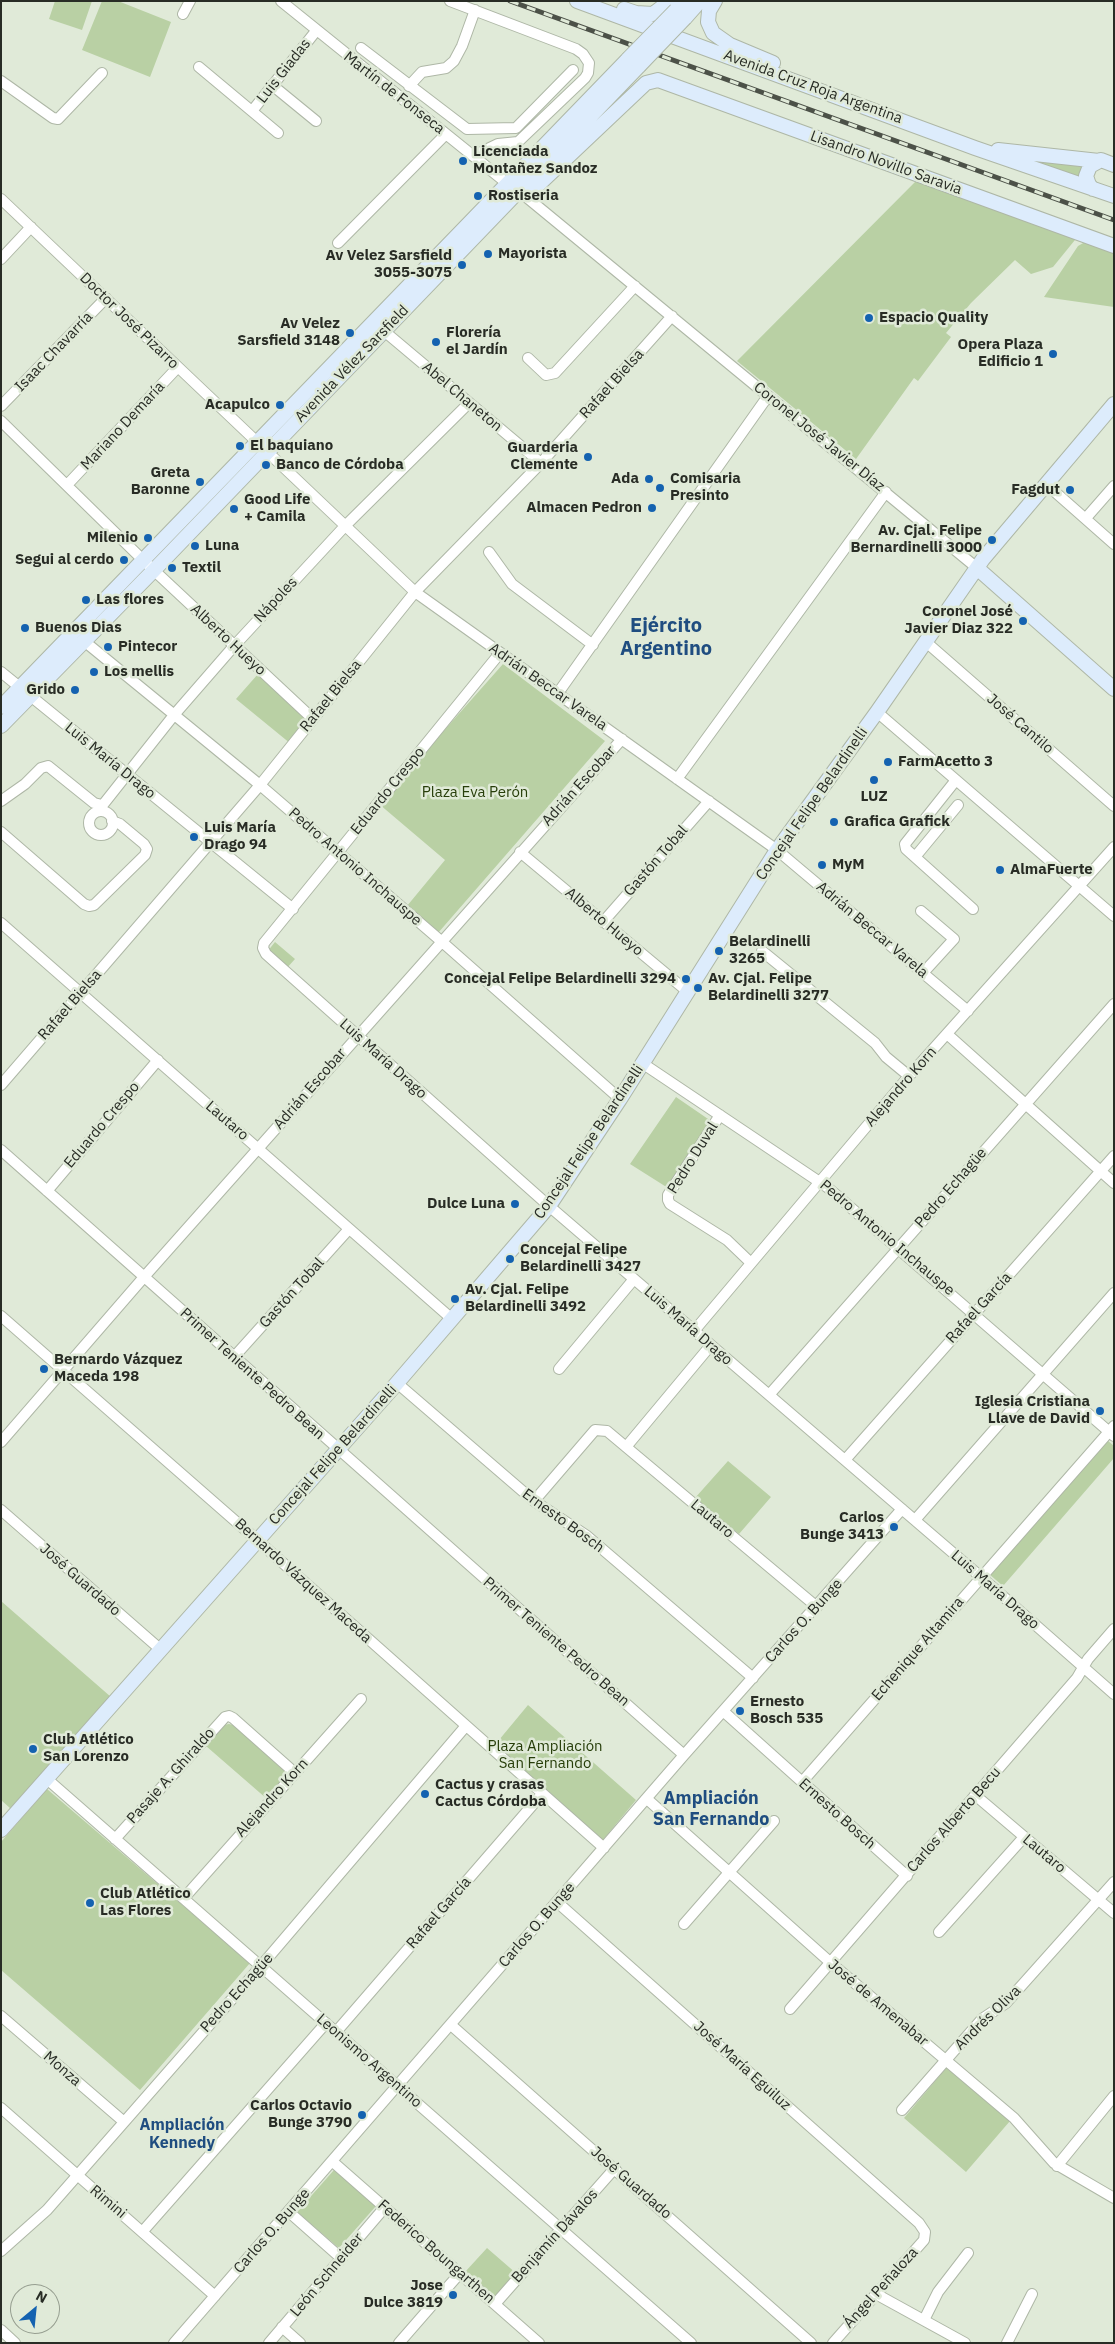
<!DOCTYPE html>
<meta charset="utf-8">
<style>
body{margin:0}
#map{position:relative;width:1115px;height:2344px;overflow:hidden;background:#e0ead8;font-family:"IBM Plex Sans",sans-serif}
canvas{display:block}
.frame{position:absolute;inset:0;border:2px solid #282c25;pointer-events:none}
.north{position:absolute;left:10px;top:2284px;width:50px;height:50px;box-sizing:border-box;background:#e0ead8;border:1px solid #969e90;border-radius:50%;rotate:28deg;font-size:14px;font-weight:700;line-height:20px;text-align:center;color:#282c25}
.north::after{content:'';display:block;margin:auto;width:18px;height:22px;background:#1462b0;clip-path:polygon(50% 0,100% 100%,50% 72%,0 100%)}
</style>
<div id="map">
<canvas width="1115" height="2344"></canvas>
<div class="frame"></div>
<div class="north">N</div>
</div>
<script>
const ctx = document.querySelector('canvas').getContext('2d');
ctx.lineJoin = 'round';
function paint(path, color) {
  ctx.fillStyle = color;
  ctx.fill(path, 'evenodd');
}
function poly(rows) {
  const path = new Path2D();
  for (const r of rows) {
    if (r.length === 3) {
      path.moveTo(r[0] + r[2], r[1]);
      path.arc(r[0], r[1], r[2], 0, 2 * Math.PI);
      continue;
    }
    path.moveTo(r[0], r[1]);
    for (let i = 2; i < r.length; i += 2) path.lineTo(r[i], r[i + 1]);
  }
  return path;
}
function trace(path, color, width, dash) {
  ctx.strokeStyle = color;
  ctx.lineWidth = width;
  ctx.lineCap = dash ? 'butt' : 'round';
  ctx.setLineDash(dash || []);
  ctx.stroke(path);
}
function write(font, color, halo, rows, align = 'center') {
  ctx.font = font + ' "IBM Plex Sans",sans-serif';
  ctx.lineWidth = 5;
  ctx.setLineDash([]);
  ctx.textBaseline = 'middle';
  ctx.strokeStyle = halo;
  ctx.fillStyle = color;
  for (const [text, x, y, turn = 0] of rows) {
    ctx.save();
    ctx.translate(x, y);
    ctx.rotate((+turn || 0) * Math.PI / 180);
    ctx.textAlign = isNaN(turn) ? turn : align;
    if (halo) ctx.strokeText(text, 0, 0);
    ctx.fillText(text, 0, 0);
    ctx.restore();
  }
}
paint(poly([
 [55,1,92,1,82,30,49,19],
 [102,1,118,1,171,22,150,77,82,50],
 [1000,155,1085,164,1081,181],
 [917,180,1079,235,1053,267,1031,274,1015,260,971,303,946,333,951,337,918,381,914,378,856,459,737,361],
 [1085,242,1114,253,1114,307,1044,297,1078,246],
 [503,664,605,741,438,933,407,906,445,860,379,804],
 [258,674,313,719,291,744,236,699],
 [275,942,295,959,286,969,267,952],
 [676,1097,711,1121,668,1188,630,1164],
 [1107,1440,1114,1446,1114,1458,1003,1586,989,1574],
 [728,1461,771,1497,739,1534,695,1498],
 [1,1601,111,1697,11,1809,1,1800],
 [528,1705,636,1800,602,1841,494,1746],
 [229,1724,233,1725,286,1771,287,1776,267,1799,206,1746,224,1725],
 [47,1789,250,1963,140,2090,1,1970,1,1842],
 [947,2067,1010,2121,966,2172,904,2118],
 [334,2170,376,2206,339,2248,297,2212],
 [487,2248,517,2274,494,2298,465,2272]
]), '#b9d0a4');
const minor = poly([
 [281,1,508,184],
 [450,1,576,49,583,54,589,63,588,73,585,78,518,142,498,144,473,156],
 [183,14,190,1],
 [361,48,467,129,516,128,573,70],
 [199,67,278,133],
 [1,81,53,118,58,119,102,73],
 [272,85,316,121],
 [409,86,422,72,446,68,454,61,462,46,475,10],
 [252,111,316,31],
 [519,191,977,568],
 [1,199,415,592,777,850,968,1011],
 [338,243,446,134],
 [1,259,31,227],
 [384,331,541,463],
 [528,358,546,375,555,373,635,286],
 [1,406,106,298],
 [1,421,144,561,313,719],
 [1046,484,1114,544],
 [67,485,178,367],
 [1086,518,1114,486],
 [489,552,512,584,593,645],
 [84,641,260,785,441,941,620,1099],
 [926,642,1114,806],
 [500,653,264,943,263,948,266,954,549,1206,981,1577,1114,1694],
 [1,672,293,909],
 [558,693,768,396],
 [877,712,1114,916],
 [677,779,886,492],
 [956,780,905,844,906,849,973,909],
 [1,801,25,784,41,768,48,766,94,803,102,805],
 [98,811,174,715,234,646,345,526,469,403],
 [101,823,12],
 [1,832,84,904,89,906,94,905,145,855,147,849,144,844,120,824,112,821],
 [520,852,688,992],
 [915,857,958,805],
 [921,911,954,939,923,973],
 [603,922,709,801],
 [1,923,452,1319],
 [762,951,875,1043,886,1057,909,1076],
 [947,1034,1114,1183],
 [642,1063,827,1187,1114,1436],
 [1,1085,260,785,415,592,541,463,672,316],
 [720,1115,668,1195,668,1200,670,1204,727,1240,751,1263],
 [1,1150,684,1755],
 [47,1191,158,1060],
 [1,1316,257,1540,604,1848],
 [694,1331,909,1076,1114,847],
 [234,1357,349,1229],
 [559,1369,634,1279],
 [397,1383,534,1501,587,1536,753,1678],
 [769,1395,1114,1004],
 [1,1442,144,1277,622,739],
 [626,1447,711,1345],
 [845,1460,1114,1156],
 [534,1501,595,1430,607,1431,817,1607],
 [1,1510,160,1649],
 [915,1520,1114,1293],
 [723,1711,907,1876],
 [47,1779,691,2343],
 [802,1782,1114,1426],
 [975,1795,1114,1913],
 [647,1799,831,1963,1014,2118,1054,2163,1114,2198],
 [115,1839,225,1717,229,1716,233,1718,295,1773],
 [184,1898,361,1699],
 [557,1902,919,2223,925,2232,924,2240,833,2343],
 [684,1924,774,1821],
 [939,1932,1024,1837],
 [790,2009,1077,1678,1088,1659,1114,1629],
 [1,2016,123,2121],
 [451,2025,811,2343],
 [336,2032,542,1794],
 [1,2108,215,2296],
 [902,2110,982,2019,1006,2003,1114,1882],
 [333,2162,539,2343],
 [1057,2166,1114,2096],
 [289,2212,341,2258],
 [143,2231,326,2023],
 [1,2251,47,2210,261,1966,465,1727],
 [876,2294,965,2343],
 [495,2304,615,2168],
 [924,2320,938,2292,968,2253],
 [282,2327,300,2343],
 [1,2330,15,2343],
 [174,2343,684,1755,902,1509],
 [269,2343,385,2207],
 [399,2343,460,2273],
 [1007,2343,1032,2294]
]);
const secondary = poly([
 [577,1,975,148,1114,196],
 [715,1,709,11,708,22,713,33,730,45,773,63],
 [624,9,636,13,653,14,670,1],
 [676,10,684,1],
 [685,18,700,1],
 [998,150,1099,161],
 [1093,189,1089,185,1086,176,1090,166,1101,160,1114,165],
 [523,190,536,187,646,83,658,80,1114,246],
 [977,568,1114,689],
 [1,707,628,59],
 [1,726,154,570,639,66],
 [1,1830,397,1383,549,1206,620,1099,777,850,877,712,983,559,1114,404]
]);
trace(minor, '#aeb7a6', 12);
trace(secondary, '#aeb7a6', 16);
trace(minor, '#fff', 10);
trace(secondary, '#ddecfc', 14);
const rail = poly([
 [510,1,1114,220]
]);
trace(rail, '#4c5148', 5);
trace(rail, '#e0ead8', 3, [9]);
const secondaryBridge = poly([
 [628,59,676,10],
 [639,66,685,18]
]);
trace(secondaryBridge, '#aeb7a6', 16, []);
trace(secondaryBridge, '#ddecfc', 14);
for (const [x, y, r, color] of [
 [463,161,5,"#1462b0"],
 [478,196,5,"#1462b0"],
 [488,254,5,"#1462b0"],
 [462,265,5,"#1462b0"],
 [869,318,5,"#1462b0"],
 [350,333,5,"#1462b0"],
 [436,342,5,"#1462b0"],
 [1053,354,5,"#1462b0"],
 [280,405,5,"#1462b0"],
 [240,446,5,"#1462b0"],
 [588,457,5,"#1462b0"],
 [266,465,5,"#1462b0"],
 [649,479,5,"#1462b0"],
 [200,482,5,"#1462b0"],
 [660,488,5,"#1462b0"],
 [1070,490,5,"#1462b0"],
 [652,508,5,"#1462b0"],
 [234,509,5,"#1462b0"],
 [148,538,5,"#1462b0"],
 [992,540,5,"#1462b0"],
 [195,546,5,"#1462b0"],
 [124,560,5,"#1462b0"],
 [172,568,5,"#1462b0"],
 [86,600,5,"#1462b0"],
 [1023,621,5,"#1462b0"],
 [25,628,5,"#1462b0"],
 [108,647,5,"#1462b0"],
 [94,672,5,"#1462b0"],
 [75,690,5,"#1462b0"],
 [888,762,5,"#1462b0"],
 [874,780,5,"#1462b0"],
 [834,822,5,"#1462b0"],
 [194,837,5,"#1462b0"],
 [822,865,5,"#1462b0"],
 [1000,870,5,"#1462b0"],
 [719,951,5,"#1462b0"],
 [686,979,5,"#1462b0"],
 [698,988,5,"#1462b0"],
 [515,1204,5,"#1462b0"],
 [510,1259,5,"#1462b0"],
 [455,1299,5,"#1462b0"],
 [44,1369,5,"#1462b0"],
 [1100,1411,5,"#1462b0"],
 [894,1527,5,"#1462b0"],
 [740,1711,5,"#1462b0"],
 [33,1749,5,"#1462b0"],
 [425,1794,5,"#1462b0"],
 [90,1903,5,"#1462b0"],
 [362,2115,5,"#1462b0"],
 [453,2295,5,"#1462b0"]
]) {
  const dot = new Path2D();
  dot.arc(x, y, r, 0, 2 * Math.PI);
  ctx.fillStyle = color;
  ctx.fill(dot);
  trace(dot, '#e0ead8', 2);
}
write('15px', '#282c25', '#e0ead8', [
 ["Luis Giadas",284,71,-52],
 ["Avenida Cruz Roja Argentina",813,87,20],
 ["Martín de Fonseca",394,93,38],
 ["Lisandro Novillo Saravia",886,163,20],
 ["Doctor José Pizarro",129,321,44],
 ["Isaac Chavarría",54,352,-46],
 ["Avenida Vélez Sarsfield",352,364,-46],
 ["Rafael Bielsa",612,384,-48],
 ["Abel Chaneton",462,397,40],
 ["Mariano Demaría",123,426,-47],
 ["Coronel José Javier Díaz",819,437,39],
 ["Nápoles",276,600,-47],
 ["Alberto Hueyo",228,640,43],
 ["Adrián Beccar Varela",548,687,35],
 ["Rafael Bielsa",331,696,-51],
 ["José Cantilo",1020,724,41],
 ["Luis María Drago",110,761,39],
 ["Adrián Escobar",579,786,-48],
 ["Eduardo Crespo",388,791,-51],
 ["Concejal Felipe Belardinelli",812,804,-55],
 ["Gastón Tobal",656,861,-49],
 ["Pedro Antonio Inchauspe",355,867,41],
 ["Alberto Hueyo",604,922,40],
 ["Adrián Beccar Varela",872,930,40],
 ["Rafael Bielsa",70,1005,-49],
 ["Luis María Drago",383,1059,42],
 ["Alejandro Korn",901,1087,-49],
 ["Adrián Escobar",310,1089,-49],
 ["Lautaro",227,1121,41],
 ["Eduardo Crespo",102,1125,-50],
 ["Concejal Felipe Belardinelli",589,1142,-56],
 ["Pedro Duval",693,1158,-58],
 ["Pedro Echagüe",951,1188,-49],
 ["Pedro Antonio Inchauspe",887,1238,40],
 ["Gastón Tobal",292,1293,-48],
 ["Rafael García",979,1308,-48],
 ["Luis María Drago",688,1326,41],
 ["Primer Teniente Pedro Bean",252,1374,42],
 ["Concejal Felipe Belardinelli",333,1455,-48],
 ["Lautaro",712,1519,40],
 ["Ernesto Bosch",563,1521,36],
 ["José Guardado",80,1580,41],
 ["Bernardo Vázquez Maceda",303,1581,42],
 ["Luis María Drago",995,1590,41],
 ["Carlos O. Bunge",804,1621,-48],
 ["Primer Teniente Pedro Bean",556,1642,41],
 ["Echenique Altamira",918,1649,-49],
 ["Pasaje A. Ghiraldo",171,1776,-48],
 ["Alejandro Korn",272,1798,-48],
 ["Ernesto Bosch",837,1814,42],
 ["Carlos Alberto Becu",954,1820,-49],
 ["Lautaro",1044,1854,40],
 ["Rafael García",439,1913,-49],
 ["Carlos O. Bunge",537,1925,-49],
 ["Pedro Echagüe",237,1993,-48],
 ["José de Amenabar",878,2003,40],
 ["Andrés Oliva",988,2018,-44],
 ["Leonismo Argentino",369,2061,41],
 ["José María Eguiluz",742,2066,42],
 ["Monza",62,2069,41],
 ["José Guardado",631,2183,41],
 ["Rimini",108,2202,40],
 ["Carlos O. Bunge",272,2231,-49],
 ["Benjamín Dávalos",555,2236,-48],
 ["Federico Boungarthen",436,2252,41],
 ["León Schneider",327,2275,-50],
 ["Ángel Peñaloza",881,2288,-48]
]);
write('bold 15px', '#282c25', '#e0ead8', [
 ["Licenciada",473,152],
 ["Montañez Sandoz",473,169],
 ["Rostiseria",488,196],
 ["Mayorista",498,254],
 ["Av Velez Sarsfield",452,256,"right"],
 ["3055-3075",452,273,"right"],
 ["Espacio Quality",879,318],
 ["Av Velez",340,324,"right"],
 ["Sarsfield 3148",340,341,"right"],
 ["Florería",446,333],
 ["el Jardín",446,350],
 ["Opera Plaza",1043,345,"right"],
 ["Edificio 1",1043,362,"right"],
 ["Acapulco",270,405,"right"],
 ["El baquiano",250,446],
 ["Guarderia",578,448,"right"],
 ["Clemente",578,465,"right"],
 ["Banco de Córdoba",276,465],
 ["Greta",190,473,"right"],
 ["Baronne",190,490,"right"],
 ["Ada",639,479,"right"],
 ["Comisaria",670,479],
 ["Presinto",670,496],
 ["Fagdut",1060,490,"right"],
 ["Good Life",244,500],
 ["+ Camila",244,517],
 ["Almacen Pedron",642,508,"right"],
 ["Av. Cjal. Felipe",982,531,"right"],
 ["Bernardinelli 3000",982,548,"right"],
 ["Milenio",138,538,"right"],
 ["Luna",205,546],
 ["Segui al cerdo",114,560,"right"],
 ["Textil",182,568],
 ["Las flores",96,600],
 ["Coronel José",1013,612,"right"],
 ["Javier Diaz 322",1013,629,"right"],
 ["Buenos Dias",35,628],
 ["Pintecor",118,647],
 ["Los mellis",104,672],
 ["Grido",65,690,"right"],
 ["FarmAcetto 3",898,762],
 ["LUZ",874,797,"center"],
 ["Grafica Grafick",844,822],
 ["Luis María",204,828],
 ["Drago 94",204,845],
 ["MyM",832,865],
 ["AlmaFuerte",1010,870],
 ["Belardinelli",729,942],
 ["3265",729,959],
 ["Concejal Felipe Belardinelli 3294",676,979,"right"],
 ["Av. Cjal. Felipe",708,979],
 ["Belardinelli 3277",708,996],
 ["Dulce Luna",505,1204,"right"],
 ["Concejal Felipe",520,1250],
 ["Belardinelli 3427",520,1267],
 ["Av. Cjal. Felipe",465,1290],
 ["Belardinelli 3492",465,1307],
 ["Bernardo Vázquez",54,1360],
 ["Maceda 198",54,1377],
 ["Iglesia Cristiana",1090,1402,"right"],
 ["Llave de David",1090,1419,"right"],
 ["Carlos",884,1518,"right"],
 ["Bunge 3413",884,1535,"right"],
 ["Ernesto",750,1702],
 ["Bosch 535",750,1719],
 ["Club Atlético",43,1740],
 ["San Lorenzo",43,1757],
 ["Cactus y crasas",435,1785],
 ["Cactus Córdoba",435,1802],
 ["Club Atlético",100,1894],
 ["Las Flores",100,1911],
 ["Carlos Octavio",352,2106,"right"],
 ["Bunge 3790",352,2123,"right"],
 ["Jose",443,2286,"right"],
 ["Dulce 3819",443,2303,"right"]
], 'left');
write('15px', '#273e0a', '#e0ead8', [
 ["Plaza Eva Perón",475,793],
 ["Plaza Ampliación",545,1747],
 ["San Fernando",545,1764]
]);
write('bold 16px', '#1f4d80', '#e0ead8', [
 ["Ampliación",182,2125],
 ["Kennedy",182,2143]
]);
write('bold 18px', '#1f4d80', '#e0ead8', [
 ["Ampliación",711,1799],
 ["San Fernando",711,1820]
]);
write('bold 20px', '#1f4d80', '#e0ead8', [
 ["Ejército",666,626],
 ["Argentino",666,649]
]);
</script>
